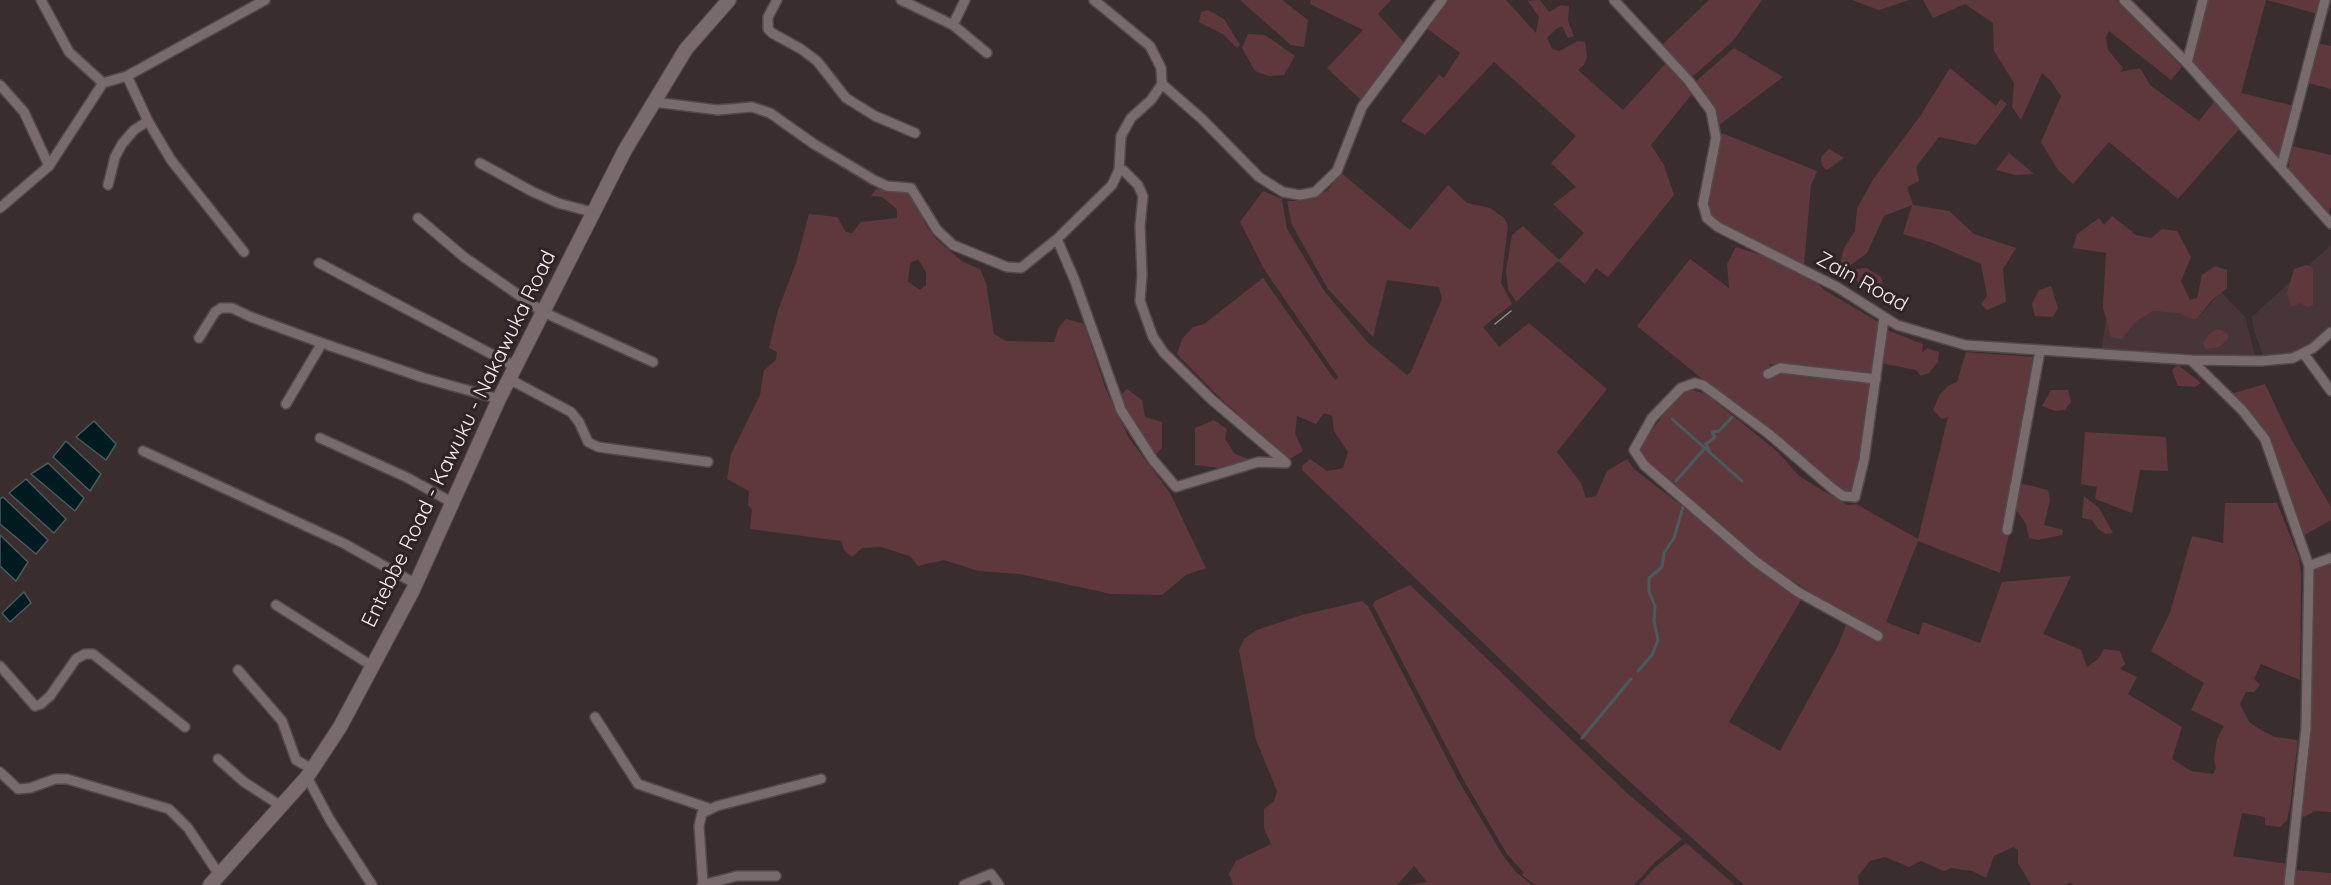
<!DOCTYPE html>
<style>
body{margin:0}
canvas{display:block;background:#392d2e}
</style>
<canvas width="2331" height="885"></canvas>
<script>
const ctx = document.querySelector('canvas').getContext('2d');
ctx.lineJoin = 'round';
function paint(path, color) {
  ctx.fillStyle = color;
  ctx.fill(path, 'evenodd');
}
function poly(rows) {
  const path = new Path2D();
  for (const r of rows) {
    path.moveTo(r[0], r[1]);
    for (let i = 2; i < r.length; i += 2) path.lineTo(r[i], r[i + 1]);
  }
  return path;
}
function trace(path, color, width, dash) {
  ctx.strokeStyle = color;
  ctx.lineWidth = width;
  ctx.lineCap = dash ? 'butt' : 'round';
  ctx.setLineDash(dash || []);
  ctx.stroke(path);
}
function write(font, color, halo, rows, align = 'center') {
  ctx.font = font + ' Quicksand,sans-serif';
  ctx.lineWidth = 6;
  ctx.setLineDash([]);
  ctx.textBaseline = 'middle';
  ctx.strokeStyle = halo;
  ctx.fillStyle = color;
  for (const [text, x, y, turn = 0] of rows) {
    ctx.save();
    ctx.translate(x, y);
    ctx.rotate((+turn || 0) * Math.PI / 180);
    ctx.textAlign = isNaN(turn) ? turn : align;
    if (halo) ctx.strokeText(text, 0, 0);
    ctx.fillText(text, 0, 0);
    ctx.restore();
  }
}
paint(poly([
 [2331,245,2331,330,2293,356,2265,360,2254,331,2252,317],
 [2221,292,2245,317,2256,359,2101,353,2106,319,2160,299,2196,320]
]), '#483537');
paint(poly([
 [1240,0,1282,0,1308,20,1304,47,1291,45],
 [1311,0,1391,0,1378,14,1405,44,1378,78,1363,102,1327,68,1363,30,1310,4],
 [1446,0,1506,0,1536,33,1539,17,1528,1,1540,0,1549,12,1561,5,1569,6,1568,21,1574,36,1568,38,1562,26,1556,29,1547,38,1552,49,1559,51,1578,41,1585,42,1587,57,1584,65,1578,70,1623,110,1666,63,1692,94,1651,145,1664,165,1674,195,1608,277,1596,268,1585,284,1558,261,1516,302,1508,289,1506,271,1512,235,1523,226,1559,260,1584,233,1553,204,1576,187,1551,163,1576,136,1494,62,1425,135,1401,121,1439,75,1444,78,1460,53,1425,27],
 [1709,0,1762,0,1733,41,1691,78,1661,46],
 [1852,0,1909,0,1879,10],
 [1923,0,2117,0,2182,67,2171,80,2109,31,2106,37,2108,50,2123,68,2120,72,2140,68,2150,85,2199,121,2215,101,2240,128,2178,199,2109,142,2073,184,2058,170,2041,142,2061,96,2051,81,2042,73,2021,120,2012,107,2014,83,1994,51,1993,23,1965,4,1933,18],
 [2207,0,2266,0,2241,93,2294,106,2280,158,2191,62],
 [2267,0,2322,0,2318,14],
 [1208,10,1224,19,1240,45,1237,48,1223,34,1199,22,1201,12],
 [1248,34,1265,35,1295,56,1284,75,1269,76,1255,71,1242,48],
 [2317,43,2331,46,2331,89,2308,83],
 [1734,48,1783,77,1718,126,1714,115,1694,83],
 [1950,68,1996,106,2001,99,2007,104,1976,145,1939,137,1916,167,1919,181,1907,187,1913,205,1949,211,1974,234,2016,248,2003,269,2006,302,1987,310,1981,304,1987,296,1981,264,1933,243,1903,234,1912,205,1884,216,1867,253,1848,267,1840,264,1844,248,1855,231,1857,208,1874,178,1921,115],
 [1719,132,1817,171,1811,185,1804,265,1723,233,1706,209],
 [2292,146,2331,155,2331,205,2328,215,2288,171],
 [1829,149,1844,158,1827,170,1822,166,1821,157],
 [2009,153,2034,174,2016,175,1996,170],
 [1341,173,1410,230,1448,185,1467,203,1490,208,1504,218,1508,226,1501,283,1512,304,1483,327,1499,347,1529,323,1607,389,1557,452,1581,483,1586,498,1596,496,1607,471,1627,459,1634,469,1716,532,1752,565,1801,600,1729,722,1780,751,1838,646,1849,617,1768,565,1642,458,1639,448,1676,397,1692,390,1706,394,1778,452,1799,476,1847,505,1856,504,1918,539,1948,417,1942,419,1933,410,1940,394,1948,386,1957,382,1966,352,2034,357,2003,532,2009,534,2000,573,1918,541,1886,622,1919,635,1923,622,1980,643,2002,582,2071,576,2043,634,2081,650,2087,667,2098,659,2104,649,2120,651,2125,664,2120,669,2137,677,2128,694,2182,727,2172,759,2191,771,2213,774,2216,768,2214,759,2217,739,2224,726,2191,710,2204,683,2151,651,2170,613,2192,536,2223,543,2225,503,2277,503,2299,558,2301,575,2300,680,2261,664,2254,679,2260,685,2254,692,2246,692,2240,704,2249,722,2261,730,2275,737,2298,740,2290,806,2287,820,2280,827,2265,825,2265,817,2242,813,2233,856,2288,864,2286,885,2074,885,2070,882,2066,885,2031,885,2018,863,2018,850,2013,847,1994,856,1986,878,1972,871,1951,868,1944,871,1921,861,1909,867,1885,857,1870,861,1858,876,1859,885,1744,885,1607,761,1302,470,1302,466,1310,459,1327,471,1343,468,1348,452,1334,431,1332,416,1324,413,1316,424,1297,416,1295,434,1303,451,1288,460,1218,396,1177,354,1182,339,1193,327,1204,324,1263,278,1335,380,1338,377,1264,269,1240,222,1263,191,1282,199,1287,229,1325,292,1368,343,1407,375,1411,372,1442,299,1439,287,1387,280,1373,337,1328,289,1292,225,1287,201,1302,201,1327,191],
 [876,189,906,191,916,203,927,227,937,240,963,262,980,269,986,283,994,334,1006,341,1054,342,1059,327,1066,319,1084,324,1106,390,1129,438,1170,493,1206,568,1186,575,1162,595,1111,594,1020,574,979,571,944,560,918,566,910,556,881,547,862,548,852,557,844,550,841,541,750,529,752,510,748,505,749,491,727,479,731,454,760,395,764,370,776,360,777,352,769,348,778,310,796,263,809,214,837,217,846,232,852,233,861,222,897,218,897,209,882,197,871,196],
 [918,259,926,272,926,285,920,290,908,282,910,263],
 [2112,216,2136,235,2151,238,2162,229,2177,231,2191,257,2181,281,2190,300,2197,298,2202,275,2215,266,2227,270,2227,288,2212,300,2196,320,2179,313,2153,311,2135,322,2122,339,2111,337,2103,307,2106,253,2073,248,2077,234,2099,218,2104,225],
 [1736,247,1804,269,1824,290,1880,323,1873,375,1768,364,1778,372,1868,379,1871,386,1855,494,1847,496,1637,326,1690,259,1729,288,1727,264],
 [2307,265,2313,269,2313,305,2307,307,2300,303,2291,307,2287,293,2294,269],
 [1867,268,1881,277,1884,287,1875,290,1863,287,1854,278,1856,269],
 [2051,286,2058,308,2053,317,2035,316,2032,304,2039,290],
 [2218,329,2228,334,2228,339,2219,347,2206,349,2203,343,2209,334],
 [1887,330,1923,344,1922,353,1927,348,1939,352,1938,362,1929,373,1921,376,1916,370,1881,363],
 [2178,365,2201,383,2195,387,2178,386,2172,370],
 [2265,384,2291,439,2331,507,2331,520,2299,538,2265,438,2227,395],
 [1127,389,1142,400,1145,417,1162,422,1162,448,1156,454,1131,419,1121,395],
 [2051,390,2068,390,2071,402,2065,410,2055,411,2042,406],
 [1214,420,1227,429,1225,439,1235,454,1251,460,1220,468,1195,465,1195,428],
 [2085,432,2166,437,2168,471,2140,470,2132,513,2095,499,2097,487,2081,484],
 [2019,483,2048,490,2050,500,2044,525,2063,530,2062,535,2038,540,2029,538,2026,524,2012,504],
 [2084,496,2099,508,2113,533,2106,534,2098,529,2092,520,2082,518],
 [2331,565,2331,812,2315,811,2304,817,2299,813,2308,571],
 [1410,585,1628,794,1682,839,1654,863,1634,885,1535,885,1522,875,1524,873,1507,854,1463,779,1373,605,1375,601],
 [1362,601,1368,606,1457,778,1483,822,1504,857,1516,872,1532,885,1408,885,1427,882,1414,866,1397,885,1233,885,1229,874,1236,861,1271,844,1264,828,1264,809,1274,801,1277,791,1256,740,1239,650,1245,638,1257,630,1302,615],
 [1686,843,1735,885,1639,885,1655,867],
 [2293,870,2331,873,2331,885,2291,885]
]), '#5f383e');
const water = poly([
 [94,421,116,444,106,460,76,437,94,421],
 [66,441,101,474,90,491,53,457,66,441],
 [48,463,84,498,75,511,31,474,48,463],
 [26,479,66,519,54,533,9,493,26,479],
 [3,497,48,540,36,554,0,524,0,499,3,497],
 [0,535,28,562,16,581,0,566,0,535],
 [24,592,31,603,10,622,2,613,24,592]
]);
paint(water, '#001b1f');
trace(water, '#4a5a5d', 1.5);
trace(poly([
 [1672,419,1742,481],
 [1709,450,1706,444,1715,437,1712,432,1719,431,1732,417],
 [1676,481,1705,448],
 [1638,671,1652,655,1658,640,1654,621,1655,606,1649,592,1649,578,1662,567,1664,553,1674,538,1683,507],
 [1582,738,1631,679]
]), '#4a5a5d', 3);
const street = poly([
 [41,0,69,52,103,83],
 [777,0,768,17,768,29,772,33,801,49,817,61,846,98,875,116,915,133],
 [901,0,953,25,965,0],
 [1614,0,1689,81,1711,111,1716,138,1703,204,1707,218,1718,227,1837,287,1897,325,1965,345,2191,360,2261,361,2293,358,2313,348,2331,332],
 [2124,0,2187,63,2331,224],
 [953,25,987,53],
 [2187,63,2203,0],
 [127,76,148,121,171,160,244,252],
 [1162,84,1202,119,1259,177,1283,192,1300,195,1315,192,1337,171,1362,107,1442,0],
 [0,85,24,112,49,166],
 [654,102,718,110,752,107,770,113,814,144,874,180,887,186,911,188,937,230,953,245,1007,267,1021,268,1057,239,1112,185,1119,170,1121,136,1131,118,1151,100,1162,84,1161,68,1150,46,1094,0],
 [480,163,533,192,558,203,592,212],
 [2281,168,2325,0],
 [1119,170,1123,170,1138,185,1143,196,1140,226,1142,275,1140,301,1153,337,1164,353,1212,400,1284,461],
 [108,185,115,157,122,144,134,130,148,121],
 [0,208,49,166,103,83,127,76,265,0],
 [418,218,464,257,543,312,653,362],
 [1057,239,1075,281,1121,410,1153,460,1176,487,1258,462,1286,463],
 [319,263,516,367],
 [199,338,215,312,221,308,232,308,251,317,322,343,424,378,499,399],
 [2304,354,2331,391],
 [2191,360,2242,410,2265,439,2309,566,2306,728,2289,885],
 [1768,374,1780,368,1876,379],
 [509,379,571,412,579,422,588,442,598,447,708,462],
 [286,404,322,343],
 [320,438,408,478,453,503],
 [143,451,345,544,416,584],
 [2007,530,2040,351],
 [2309,566,2331,558],
 [276,605,372,666],
 [1878,636,1798,592,1755,561,1644,465,1634,450,1652,418,1681,388,1695,383,1703,385,1769,434,1833,489,1843,496,1855,497,1864,460,1884,318],
 [0,666,35,706,41,704,50,696,76,659,85,654,93,654,185,727],
 [238,670,282,721,296,760,312,769],
 [595,717,638,784,711,809],
 [218,759,244,782,281,806],
 [0,772,18,789,30,788,55,779,67,779,169,809,188,828,220,876],
 [307,777,330,820,372,885],
 [703,884,699,826,702,813,717,806,821,779],
 [702,885,737,876,776,876],
 [964,885,991,874,999,885]
]);
const secondary = poly([
 [210,885,307,777,340,727,413,590,499,399,625,150,686,49,729,0]
]);
trace(street, '#53494b', 12);
trace(secondary, '#53494b', 16);
trace(street, '#796b6c', 9);
trace(secondary, '#796b6c', 14);
trace(poly([
 [1495,324,1511,311]
]), '#958b8c', 1.5);
write('21px', '#f5edee', '#2f2325', [
 ["Zain Road",1862,282,29],
 ["Entebbe Road - Kawuku - Nakawuka Road",459,439,-64]
]);
</script>
